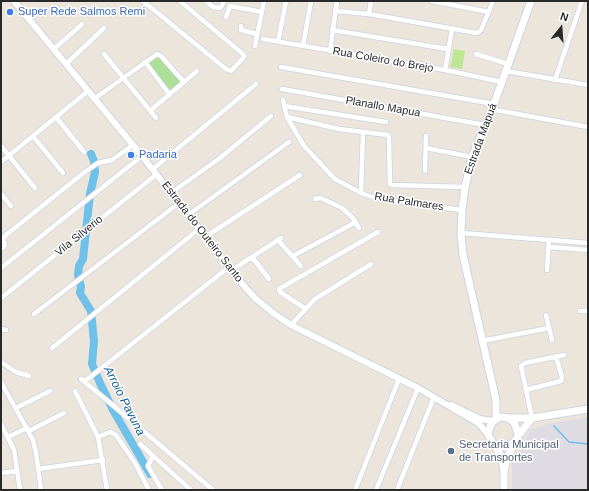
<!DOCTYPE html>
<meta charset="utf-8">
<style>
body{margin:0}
#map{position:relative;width:589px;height:491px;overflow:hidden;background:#ebe5db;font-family:Helvetica,sans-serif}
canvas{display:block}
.frame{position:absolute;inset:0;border:2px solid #292929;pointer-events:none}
.north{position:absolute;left:541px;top:8px;width:40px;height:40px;-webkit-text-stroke:3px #fff;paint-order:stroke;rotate:17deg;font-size:11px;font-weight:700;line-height:16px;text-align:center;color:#292929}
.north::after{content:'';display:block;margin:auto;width:14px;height:18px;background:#292929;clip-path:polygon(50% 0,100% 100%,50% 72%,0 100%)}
</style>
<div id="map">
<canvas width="589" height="491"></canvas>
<div class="frame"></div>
<div class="north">N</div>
</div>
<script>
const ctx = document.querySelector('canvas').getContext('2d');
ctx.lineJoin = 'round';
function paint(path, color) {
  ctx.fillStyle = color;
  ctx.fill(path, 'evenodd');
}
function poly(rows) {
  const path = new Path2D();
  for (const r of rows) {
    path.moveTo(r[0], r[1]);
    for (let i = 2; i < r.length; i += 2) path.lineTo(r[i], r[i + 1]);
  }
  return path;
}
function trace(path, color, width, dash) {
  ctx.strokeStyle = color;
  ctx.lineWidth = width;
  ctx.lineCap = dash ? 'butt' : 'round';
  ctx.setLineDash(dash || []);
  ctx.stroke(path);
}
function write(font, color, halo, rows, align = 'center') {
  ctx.font = font + ' Helvetica,sans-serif';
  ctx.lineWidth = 3;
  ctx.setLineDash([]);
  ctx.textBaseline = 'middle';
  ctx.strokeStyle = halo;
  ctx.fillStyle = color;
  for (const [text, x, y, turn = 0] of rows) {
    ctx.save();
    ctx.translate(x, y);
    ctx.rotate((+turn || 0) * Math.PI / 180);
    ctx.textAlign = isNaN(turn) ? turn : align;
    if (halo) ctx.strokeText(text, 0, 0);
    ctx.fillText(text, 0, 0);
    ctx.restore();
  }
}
paint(poly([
 [588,417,588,490,512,490,512,464,519,454,530,430,547,424]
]), '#dedbe3');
paint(poly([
 [157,54,184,82,170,95,145,62]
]), '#ace099');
paint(poly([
 [454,49,465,51,462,69,450,67]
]), '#bee794');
trace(poly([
 [554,426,569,442,588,444]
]), '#70c1ea', 1.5);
trace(poly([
 [91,154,94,161,95,172,90,194,83,259,79,266,78,275,81,287,80,293,91,311,94,341,92,364,100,383,113,410,150,474]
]), '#70c1ea', 8);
const minor = poly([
 [143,1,226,69,231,71,244,57,244,55,180,1],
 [206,1,213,7,219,8,221,7,224,1],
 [432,1,489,12],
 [335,11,369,14,477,33,481,30,493,1],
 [369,14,371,1],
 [226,17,230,6,262,12],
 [241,26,241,30,257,34],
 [332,30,448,49],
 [263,39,445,70,502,82],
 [278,42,286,1],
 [255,46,264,1],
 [303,46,311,1],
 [54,49,82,24],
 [330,51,337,1],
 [104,54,156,118],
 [476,54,508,64],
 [145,62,170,95],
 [66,64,104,28],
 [281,67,494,104],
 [445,70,452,29],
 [506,71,588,85],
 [555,80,582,1],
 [282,89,485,125],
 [94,99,157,54,161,56,184,82],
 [283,100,287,117,304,146,335,179,361,193,375,198,462,210],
 [284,106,386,122],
 [151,110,197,71],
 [496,110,588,127],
 [56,117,84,152],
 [287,117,339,129,388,135,389,138,390,184,392,185,465,187],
 [33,136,63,173],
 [1,146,35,188],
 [426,148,472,157],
 [1,162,88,91],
 [153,169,256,84],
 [425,171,426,136],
 [171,193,220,158,271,116],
 [361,193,363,132],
 [1,194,11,206],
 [315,199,320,198,325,200,342,208,352,217,359,228],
 [188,215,289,142],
 [461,233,588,243],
 [205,237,300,175],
 [2,240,6,235,86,171,98,163,112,160,133,145],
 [278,240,301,266],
 [548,247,588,250],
 [1,248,4,247,5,245,4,242,2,240],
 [293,256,356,222],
 [252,257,269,279],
 [1,268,142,156],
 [232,270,281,238],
 [547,270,549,240],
 [1,298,157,174],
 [306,309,280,292,279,289,378,232],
 [580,311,588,311],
 [34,314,179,203],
 [546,315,552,340],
 [291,325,315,299,371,264],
 [1,329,6,330],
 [482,341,549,328],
 [52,348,199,229],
 [1,362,16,372,29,376],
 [81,379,115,407,213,490],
 [84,381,89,378,229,267],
 [1,382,33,440,36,452,41,490],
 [526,390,561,381,562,377,556,357],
 [75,391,98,437,107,490],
 [16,408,50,391],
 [532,418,521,366,525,363,564,355],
 [1,424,14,450,20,490],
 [29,431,64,413],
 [8,437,27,428],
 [98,437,110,432,116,435,135,463,149,490],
 [140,444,191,490],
 [153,456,148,466,162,490],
 [38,469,103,460],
 [1,473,17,471],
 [355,490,399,379],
 [376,490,418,388],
 [397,490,434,397]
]);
const tertiary = poly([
 [14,1,142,156,244,286,255,298,273,313,291,325,418,388,478,423,488,434],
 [451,405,480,419,493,421]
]);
const secondary = poly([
 [508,418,532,418,588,409],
 [496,419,496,400,463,255,461,233,462,210,465,187,472,157,494,104,531,1],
 [519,435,532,418],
 [493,443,496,446,504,447,509,446,514,442],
 [504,471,508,456,517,439,518,433,514,422,508,418,501,417,496,419,491,424,488,434,491,440,498,451,502,458,504,471,504,490]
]);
trace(minor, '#d0d2e1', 6);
trace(tertiary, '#d0d2e1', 8);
trace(secondary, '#d0d2e1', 9);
trace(minor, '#fff', 4.5);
trace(tertiary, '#fff', 6);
trace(secondary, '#fff', 7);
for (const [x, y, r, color] of [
 [10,12,4,"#3f7fe0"],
 [131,155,4,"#3f7fe0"],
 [451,451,4,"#5c6f8a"]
]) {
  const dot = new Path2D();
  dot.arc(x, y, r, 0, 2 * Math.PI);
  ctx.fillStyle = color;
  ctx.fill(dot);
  trace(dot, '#fff', 1.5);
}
write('11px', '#366cbe', '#fff', [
 ["Super Rede Salmos Remi",18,12],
 ["Padaria",139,155]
], 'left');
write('11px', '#292929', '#fff', [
 ["Rua Coleiro do Brejo",383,60,10],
 ["Planallo Mapua",383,107,10],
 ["Estrada Mapuá",481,139,-70],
 ["Rua Palmares",409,202,9],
 ["Estrada do Outeiro Santo",202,232,52],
 ["Vila Silverio",79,236,-39]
]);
write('11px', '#4e5e75', '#fff', [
 ["Secretaria Municipal",459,445],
 ["de Transportes",459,458]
], 'left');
write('italic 12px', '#115e94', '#fff', [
 ["Arroio Pavuna",124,401,63]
]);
</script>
